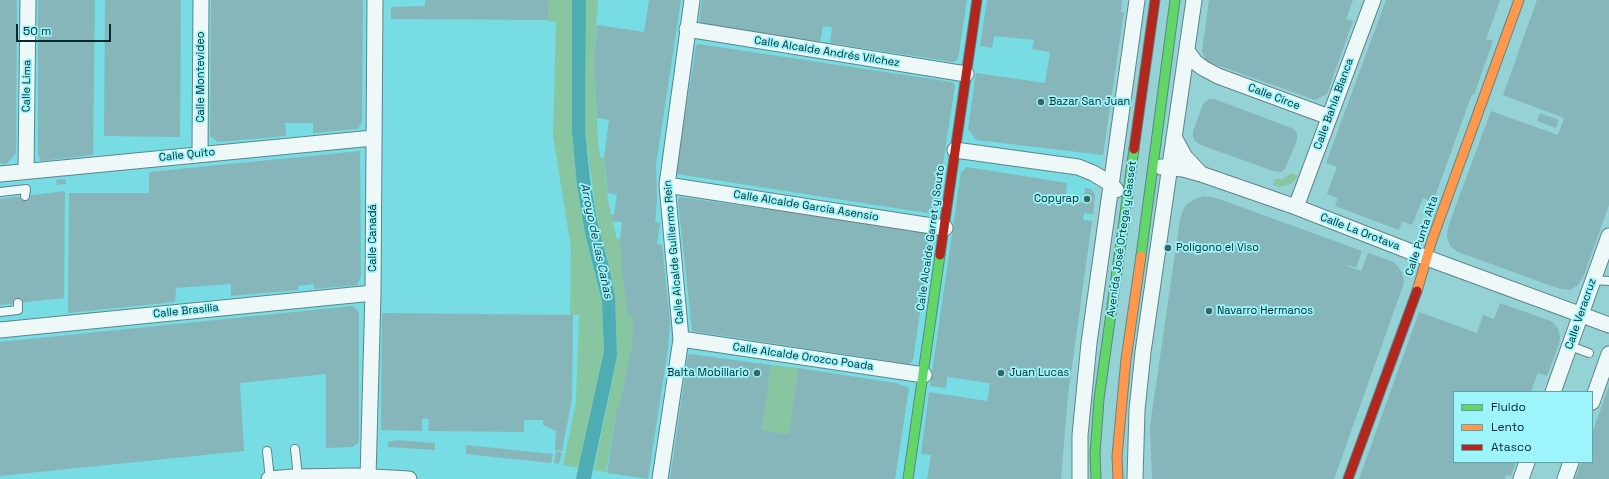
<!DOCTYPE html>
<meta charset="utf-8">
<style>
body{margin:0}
#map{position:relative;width:1609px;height:479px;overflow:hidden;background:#94d2d6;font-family:"Space Grotesk",sans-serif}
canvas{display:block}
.legend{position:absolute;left:1453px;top:391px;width:140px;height:72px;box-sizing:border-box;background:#9df4fa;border:1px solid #5fa3a8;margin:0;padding:5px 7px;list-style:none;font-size:12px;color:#032a2d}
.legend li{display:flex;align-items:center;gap:8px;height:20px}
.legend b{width:20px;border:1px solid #5fa3a8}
.scale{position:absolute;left:16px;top:24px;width:95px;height:18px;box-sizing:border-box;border:2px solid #032a2d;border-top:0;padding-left:5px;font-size:12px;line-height:14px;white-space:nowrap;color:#032a2d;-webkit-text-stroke:3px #9df4fa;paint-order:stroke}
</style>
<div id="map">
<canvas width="1609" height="479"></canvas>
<ul class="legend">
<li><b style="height:5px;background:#63d668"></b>Fluido</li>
<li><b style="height:5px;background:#ff974d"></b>Lento</li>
<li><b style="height:5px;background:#b3261e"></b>Atasco</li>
</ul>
<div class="scale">50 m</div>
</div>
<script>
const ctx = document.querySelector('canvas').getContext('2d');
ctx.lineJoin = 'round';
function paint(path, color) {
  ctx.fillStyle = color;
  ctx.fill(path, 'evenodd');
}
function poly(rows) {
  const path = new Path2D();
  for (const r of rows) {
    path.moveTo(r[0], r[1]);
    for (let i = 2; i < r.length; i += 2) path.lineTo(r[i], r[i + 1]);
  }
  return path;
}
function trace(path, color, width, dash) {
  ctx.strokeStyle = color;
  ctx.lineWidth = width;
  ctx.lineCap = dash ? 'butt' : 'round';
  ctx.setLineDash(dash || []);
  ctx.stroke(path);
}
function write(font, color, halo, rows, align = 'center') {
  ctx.font = font + ' "Space Grotesk",sans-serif';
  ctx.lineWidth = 3.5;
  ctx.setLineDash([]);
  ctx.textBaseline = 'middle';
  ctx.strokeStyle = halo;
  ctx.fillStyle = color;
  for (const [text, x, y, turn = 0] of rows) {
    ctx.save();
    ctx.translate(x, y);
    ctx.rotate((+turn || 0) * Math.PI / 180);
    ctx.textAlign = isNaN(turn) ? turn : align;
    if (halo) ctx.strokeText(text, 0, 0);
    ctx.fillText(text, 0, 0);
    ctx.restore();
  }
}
paint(poly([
 [0,0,1122,0,1121,12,1124,12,1103,155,1095,195,1068,395,1061,479,0,479]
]), '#77dce3');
paint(poly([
 [549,0,572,0,572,132,577,185,585,233,602,301,604,351,579,468,563,465,576,402,579,315,570,315,571,248,553,135,556,22,548,21],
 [586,0,598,0,594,63,598,143,600,157,604,158,608,200,612,221,617,239,621,239,622,273,628,316,633,317,632,344,619,408,617,409,606,472,594,470,617,356,615,297,609,267,598,226,585,131],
 [1292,173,1298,176,1291,184,1279,187,1273,185,1275,179,1283,179],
 [771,365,798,368,789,434,762,430]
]), '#87c6a0');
paint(poly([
 [572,0,586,0,585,131,590,179,598,226,609,267,615,297,617,356,591,479,576,479,604,351,602,301,585,233,577,185,572,132]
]), '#4dadb3');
paint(poly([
 [0,0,17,0,16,154,6,164,0,163],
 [38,0,95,0,93,155,41,161,38,155],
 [105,0,181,0,180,137,104,136],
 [211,0,363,0,362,122,358,129,313,133,313,123,285,123,286,136,218,142,210,136],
 [425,0,549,0,548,20,391,19,391,7,425,6],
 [649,0,681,0,656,165,657,200,655,222,660,223,657,244,662,245,670,322,668,349,648,479,607,473,617,408,619,408,632,344,633,317,628,316,622,273,620,239,622,222,612,221,611,215,614,215,617,195,608,193,604,158,609,120,597,118,594,63,597,25,644,32],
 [702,0,967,0,958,59,954,62,830,43,832,27,823,26,820,42,701,24,699,22],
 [987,0,1122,0,1121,12,1124,12,1103,155,976,140,968,129,976,73,1045,83,1050,52,1032,49,1034,40,994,36,992,48,980,46],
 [1209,0,1353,0,1346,19,1353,21,1327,94,1315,100,1206,61,1202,51],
 [1386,0,1500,0,1486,39,1493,41,1474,95,1472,94,1433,202,1423,198,1412,225,1402,221,1399,230,1335,206,1338,198,1327,194,1337,167,1326,163],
 [1537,0,1609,0,1609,205,1584,275,1578,285,1570,290,1560,289,1458,252,1450,246,1447,237,1448,227,1491,111,1558,135,1564,118,1503,95],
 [698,44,952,82,955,85,936,211,933,214,677,174,676,172,696,46],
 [1209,99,1214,99,1294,129,1297,134,1297,140,1285,169,1281,172,1273,171,1201,145,1195,141,1193,137,1193,131,1203,104],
 [1540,113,1559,120,1556,128,1537,121],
 [360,151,361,277,357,285,314,289,314,284,298,286,298,290,231,296,231,284,176,288,175,302,68,313,69,193,149,193,149,172],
 [967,167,1067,183,1065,200,1083,203,1085,188,1091,189,1095,195,1093,214,1084,213,1083,220,1092,221,1068,395,1061,479,927,479,931,455,921,454,929,392,987,401,990,383,947,377,946,388,930,386,961,172],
 [65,179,66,184,57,185,56,180],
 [65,191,64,298,0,305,0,199],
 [1204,196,1212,197,1222,200,1362,251,1356,268,1348,265,1347,266,1361,271,1368,253,1394,262,1402,272,1404,283,1334,479,1152,479,1150,426,1180,219,1183,210,1187,204,1195,199],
 [680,197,928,232,931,236,913,360,909,364,692,331,678,200],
 [1500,303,1551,321,1558,328,1560,336,1559,344,1547,376,1538,373,1531,392,1454,392,1454,462,1516,462,1511,476,1506,475,1505,479,1359,479,1419,312,1477,333,1483,315,1494,319],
 [353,306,359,312,359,442,353,447,326,448,326,374,240,383,244,451,0,476,0,342],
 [382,313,573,315,572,399,562,451,555,450,556,431,543,425,543,420,524,420,524,432,428,431,429,419,422,419,422,431,381,430],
 [690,354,771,365,762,430,789,434,798,368,896,383,909,388,895,479,670,479,688,355],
 [1609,386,1609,479,1575,479,1581,462,1592,462,1592,433],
 [397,440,435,443,435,450,388,447,388,442],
 [466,445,553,454,551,463,466,454],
 [556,451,562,453,559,464,554,463]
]), '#86b6ba');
const lane = poly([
 [0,192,26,189,25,196],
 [1593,280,1609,281],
 [0,312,18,310,18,303],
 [1570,346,1589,353],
 [295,449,298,477],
 [267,451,270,479]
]);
const street = poly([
 [687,29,966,74],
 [1187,51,1195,62,1203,68,1218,76,1329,117],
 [1174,137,1185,157,1201,174],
 [955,150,1078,167,1093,173,1111,184,1116,190],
 [200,154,201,0],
 [1161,167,1183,169,1201,174,1296,207,1427,258,1609,325],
 [26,171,28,0],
 [0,174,373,138],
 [667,185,945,228],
 [1296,207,1373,0],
 [0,330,373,293],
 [681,339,924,375],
 [1553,392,1609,236],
 [1592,402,1609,354],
 [368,477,373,293,375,0],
 [269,479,293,477,355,476,409,479],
 [660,479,681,339,667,185,692,0],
 [1080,479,1080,435,1089,343,1137,0],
 [1135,479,1137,410,1143,352,1194,0],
 [1521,479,1527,462],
 [1565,479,1571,462]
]);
const fast = poly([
 [1141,256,1175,0],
 [908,479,940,255],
 [1096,479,1095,454,1099,399,1134,149]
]);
const slow = poly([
 [1417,291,1432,240,1519,0],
 [1118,479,1117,456,1126,359,1141,256]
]);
const jam = poly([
 [1134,149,1155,0],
 [940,255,977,0],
 [1348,479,1417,291]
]);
trace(lane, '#5d8588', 10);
trace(street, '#5d8588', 17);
trace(fast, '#5d8588', 11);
trace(slow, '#5d8588', 11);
trace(jam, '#5d8588', 11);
trace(lane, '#eff8f9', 8);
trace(street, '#eff8f9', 15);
trace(fast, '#63d668', 9);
trace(slow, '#ff974d', 9);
trace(jam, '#b3261e', 9);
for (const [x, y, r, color] of [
 [1041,102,4,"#366568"],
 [1087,199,4,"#366568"],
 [1168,248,4,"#366568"],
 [1209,311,4,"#366568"],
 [757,373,4,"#366568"],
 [1001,373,4,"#366568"]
]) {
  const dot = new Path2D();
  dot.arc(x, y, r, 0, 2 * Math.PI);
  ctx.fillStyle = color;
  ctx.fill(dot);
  trace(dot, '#9df4fa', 1.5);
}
write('11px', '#032a2d', '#9df4fa', [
 ["Calle Alcalde Andrés Vílchez",827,52,9],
 ["Calle Montevideo",201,77,-90],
 ["Calle Lima",27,86,-89],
 ["Calle Circe",1274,97,21],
 ["Calle Bahía Blanca",1334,104,-70],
 ["Calle Quito",187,155,-6],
 ["Calle Alcalde García Asensio",806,206,9],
 ["Calle La Orotava",1360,232,21],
 ["Calle Punta Alta",1422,236,-72],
 ["Calle Canadá",373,238,-90],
 ["Calle Alcalde Garret y Souto",931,238,-82],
 ["Avenida José Ortega y Gasset",1122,239,-82],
 ["Calle Alcalde Guillermo Rein",674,252,-95],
 ["Calle Brasilia",186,311,-6],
 ["Calle Veracruz",1581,314,-71],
 ["Calle Alcalde Orozco Poada",803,357,8]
]);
write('11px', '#032a2d', '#9df4fa', [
 ["Bazar San Juan",1049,102],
 ["Copyrap",1079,199,"right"],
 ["Polígono el Viso",1176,248],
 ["Navarro Hermanos",1217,311],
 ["Balta Mobiliario",749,373,"right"],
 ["Juan Lucas",1009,373]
], 'left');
write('italic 12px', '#18393b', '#9df4fa', [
 ["Arroyo de Las Cañas",596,241,78]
]);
</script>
